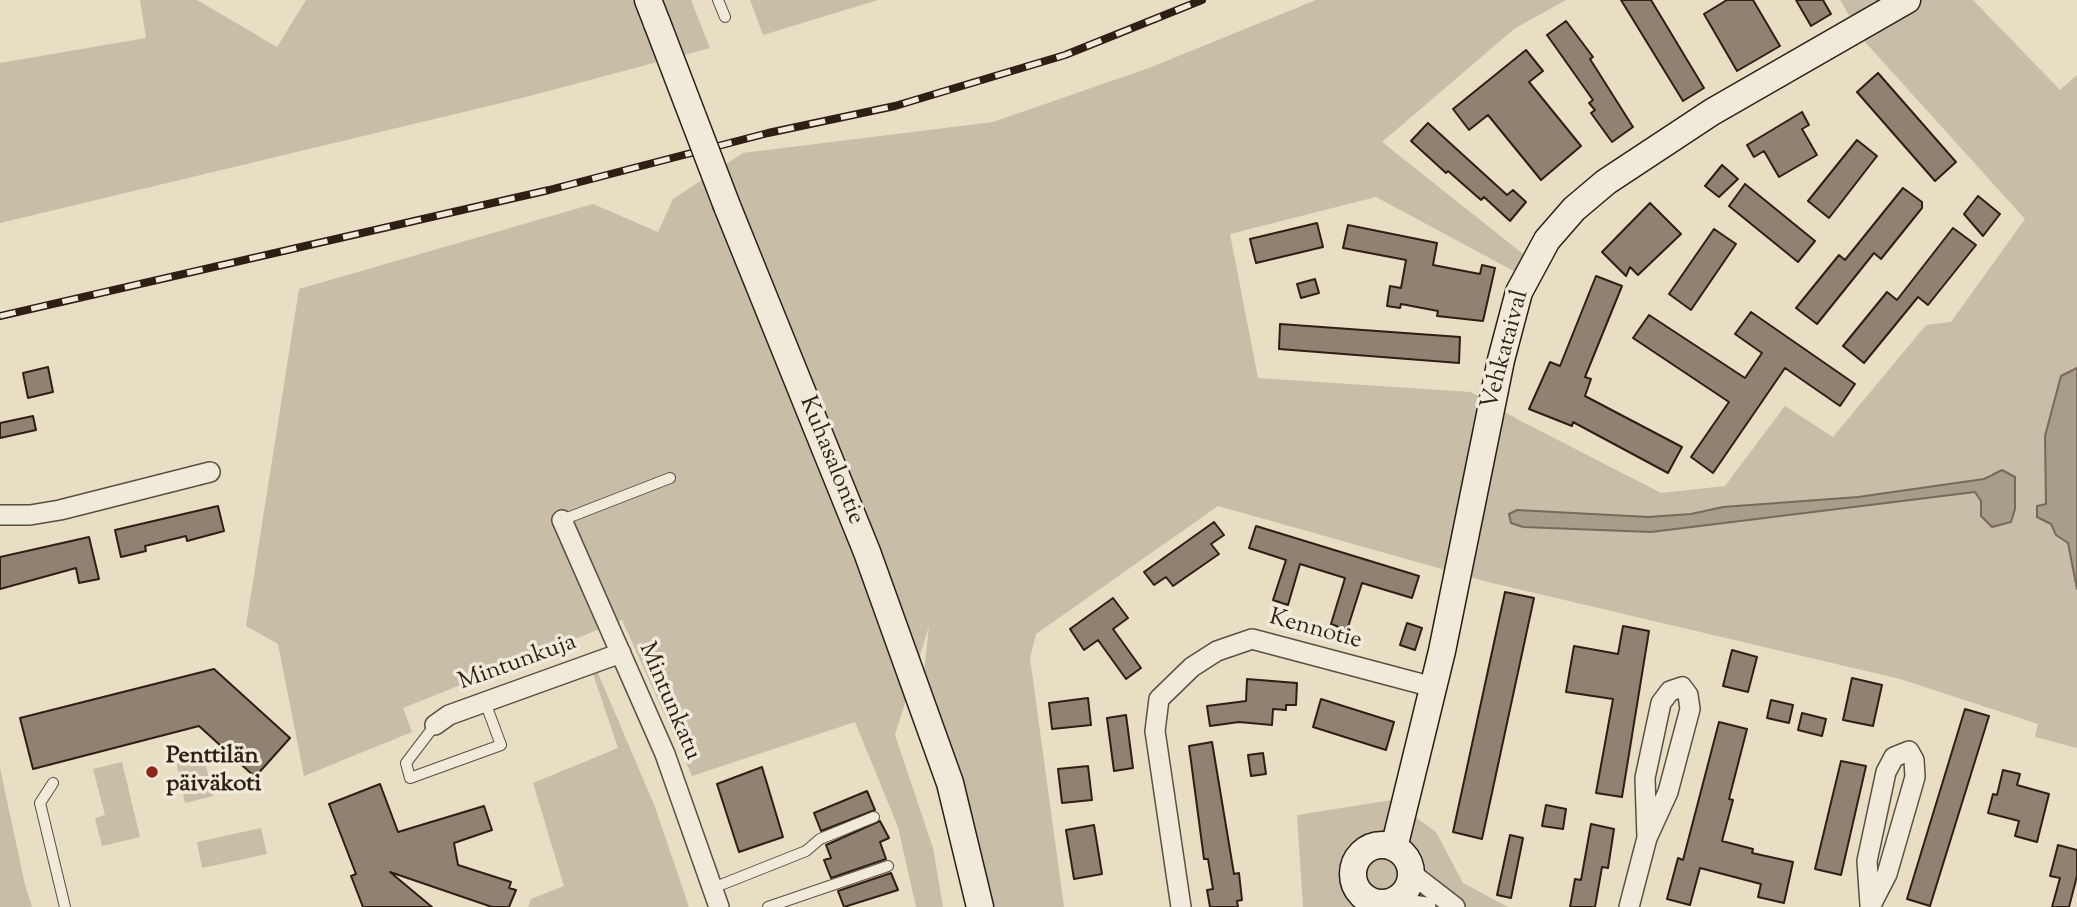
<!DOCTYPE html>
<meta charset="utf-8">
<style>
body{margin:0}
canvas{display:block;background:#e7dec4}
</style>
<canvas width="2077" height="907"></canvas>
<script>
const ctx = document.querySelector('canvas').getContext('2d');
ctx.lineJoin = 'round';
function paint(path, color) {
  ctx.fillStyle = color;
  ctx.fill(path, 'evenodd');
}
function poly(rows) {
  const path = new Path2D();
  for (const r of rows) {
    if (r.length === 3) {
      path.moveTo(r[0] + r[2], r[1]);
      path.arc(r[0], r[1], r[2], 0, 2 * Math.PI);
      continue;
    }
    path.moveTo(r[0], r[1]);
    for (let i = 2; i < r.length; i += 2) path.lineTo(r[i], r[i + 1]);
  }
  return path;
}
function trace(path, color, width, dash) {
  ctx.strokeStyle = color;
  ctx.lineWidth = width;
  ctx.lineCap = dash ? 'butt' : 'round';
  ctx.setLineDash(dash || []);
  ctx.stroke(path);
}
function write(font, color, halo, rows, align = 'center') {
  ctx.font = font + ' "Sorts Mill Goudy",serif';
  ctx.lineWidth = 7;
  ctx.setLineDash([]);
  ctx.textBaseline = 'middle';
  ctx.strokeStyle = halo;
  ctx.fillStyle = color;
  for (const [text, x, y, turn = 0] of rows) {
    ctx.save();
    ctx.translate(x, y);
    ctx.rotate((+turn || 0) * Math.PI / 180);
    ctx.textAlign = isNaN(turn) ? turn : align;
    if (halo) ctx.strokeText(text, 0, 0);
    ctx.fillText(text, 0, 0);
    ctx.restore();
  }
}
paint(poly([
 [140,0,197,0,277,47,306,0,691,0,710,48,522,98,0,223,0,63,146,38],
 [750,0,878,0,763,35],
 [1316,0,1566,0,1514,29,1382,142,1532,261,1523,276,1376,197,1230,234,1258,378,1471,392,1519,420,1661,493,1725,486,1785,406,1833,437,1926,325,1951,322,2025,219,1865,42,1840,0,1973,0,2060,90,2077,75,2077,503,2051,524,2056,535,2068,543,2077,589,2077,748,2035,737,2038,724,1900,679,1488,582,1218,506,1036,634,1030,658,1064,907,993,907,974,824,924,673,929,626,895,735,933,848,943,907,916,907,898,827,855,722,692,776,622,620,403,708,412,732,304,776,278,644,246,626,299,289,593,204,658,232,673,199,743,153,993,122,1149,68],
 [1991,473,2015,490,2011,522,1981,516,1981,501,1975,492,1651,532,1523,527,1518,510,1648,517,1691,514,1723,507,1858,497,1984,479],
 [598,673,655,807,689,907,528,907,531,899,564,886,533,783,618,748,593,674],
 [202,749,213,796,185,803,175,756],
 [122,762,140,837,102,846,95,818,105,815,93,769],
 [0,768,25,885,32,907,0,907],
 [1392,800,1436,832,1463,883,1508,907,1303,907,1297,815],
 [261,828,267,854,202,868,197,842]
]), '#c8bda6');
const water = poly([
 [2077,368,2077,589,2068,543,2056,535,2051,524,2037,517,2037,506,2046,504,2045,436,2061,376,2077,368],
 [2002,470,2015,477,2015,509,2011,522,1992,527,1981,516,1981,501,1975,492,1651,532,1523,527,1511,523,1509,514,1517,510,1648,517,1691,514,1723,507,1858,497,1984,479,2002,470]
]);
paint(water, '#a89d88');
trace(water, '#786a5a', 2);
const building = poly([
 [1621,0,1651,0,1704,88,1683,101,1621,0],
 [1727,0,1753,0,1780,46,1737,71,1704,14,1727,0],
 [1796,0,1823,0,1831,14,1811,26,1796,0],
 [1566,21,1593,57,1590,59,1633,127,1612,142,1591,113,1595,110,1589,103,1593,100,1547,35,1566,21],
 [1526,50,1543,71,1529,82,1581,146,1541,180,1488,115,1469,130,1453,109,1526,50],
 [1878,73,1956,162,1935,181,1857,92,1878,73],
 [1802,112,1809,125,1802,129,1817,155,1779,177,1764,151,1754,157,1747,145,1802,112],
 [1428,123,1507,195,1513,190,1526,202,1510,221,1484,197,1481,200,1448,171,1446,173,1411,141,1428,123],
 [1857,140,1877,156,1829,218,1808,201,1857,140],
 [1722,165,1738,179,1719,197,1705,186,1722,165],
 [1745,184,1815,241,1798,262,1729,206,1745,184],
 [1903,188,1922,202,1922,208,1881,259,1874,253,1817,324,1796,308,1839,255,1845,260,1903,188],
 [1978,196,2000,214,1983,236,1964,214,1978,196],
 [1650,203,1681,234,1638,275,1630,267,1626,276,1602,252,1650,203],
 [1317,223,1323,247,1256,263,1250,239,1317,223],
 [1348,225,1437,243,1433,265,1480,274,1482,265,1495,268,1483,321,1437,316,1438,311,1401,304,1400,308,1387,306,1390,286,1401,288,1406,260,1343,248,1348,225],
 [1953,228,1976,245,1928,305,1918,297,1864,363,1843,346,1887,292,1897,300,1953,228],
 [1714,229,1736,244,1691,310,1669,294,1714,229],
 [1596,276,1622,286,1585,377,1591,379,1585,396,1682,447,1668,473,1573,422,1572,426,1529,409,1550,362,1560,366,1596,276],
 [1315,279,1319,293,1301,298,1297,284,1315,279],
 [1751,312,1855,384,1840,406,1785,368,1713,473,1691,457,1729,402,1633,338,1649,315,1745,378,1762,353,1735,334,1751,312],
 [1280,324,1460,337,1459,363,1279,349,1280,324],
 [48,367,53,392,28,398,23,373,48,367],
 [33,416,36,430,0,438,0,423,33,416],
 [218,506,224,531,187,541,186,536,145,546,146,551,121,557,115,530,218,506],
 [1214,522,1224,535,1211,544,1219,554,1173,586,1166,577,1154,585,1144,572,1214,522],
 [1256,526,1419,576,1412,598,1362,583,1347,630,1331,624,1345,578,1300,564,1288,605,1273,600,1286,560,1249,548,1256,526],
 [89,537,99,579,79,583,76,568,0,589,0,557,89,537],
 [1505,592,1534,598,1482,839,1453,832,1505,592],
 [1113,598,1128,618,1113,629,1141,668,1126,679,1098,640,1084,650,1070,629,1113,598],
 [1407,623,1422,628,1415,650,1400,645,1407,623],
 [1623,626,1649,631,1622,797,1596,793,1613,699,1566,692,1574,646,1618,654,1623,626],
 [1732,650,1757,657,1748,692,1723,686,1732,650],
 [214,669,290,738,255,777,199,726,33,769,20,718,214,669],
 [1852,678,1882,685,1873,726,1843,720,1852,678],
 [1247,679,1297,683,1296,705,1286,705,1286,710,1273,709,1272,725,1239,722,1210,726,1207,706,1246,701,1247,679],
 [1088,698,1091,725,1052,729,1049,703,1088,698],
 [1321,699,1394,722,1386,750,1313,727,1321,699],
 [1771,700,1793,705,1789,723,1767,718,1771,700],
 [1965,709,1989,716,1930,906,1907,899,1965,709],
 [1802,713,1826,719,1822,736,1798,730,1802,713],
 [1126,715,1133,768,1114,771,1107,718,1126,715],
 [1719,722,1747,729,1729,799,1733,800,1722,841,1753,849,1752,853,1793,862,1784,903,1758,897,1761,884,1700,868,1690,905,1667,899,1678,858,1683,860,1719,722],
 [1212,742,1234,874,1239,873,1242,900,1237,901,1238,907,1210,907,1207,890,1213,889,1208,859,1204,859,1189,746,1212,742],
 [1263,753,1266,774,1251,776,1248,755,1263,753],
 [1841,761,1866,766,1841,875,1815,869,1841,761],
 [1088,766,1092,800,1062,803,1058,769,1088,766],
 [762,767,783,837,739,852,717,784,762,767],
 [2003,770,2020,774,2017,785,2049,794,2037,842,2015,836,2019,821,1988,813,1993,794,1997,795,2003,770],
 [380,784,398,832,484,806,492,830,454,843,458,865,511,882,509,888,516,890,509,907,492,907,390,872,432,907,363,907,351,876,356,874,329,804,380,784],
 [867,791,875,810,821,831,814,813,867,791],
 [1546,805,1566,809,1563,829,1542,826,1546,805],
 [880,821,889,838,880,842,886,859,831,878,824,860,831,858,826,845,880,821],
 [1591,824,1614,829,1608,868,1602,867,1595,907,1570,907,1575,879,1581,880,1591,824],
 [1094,825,1102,874,1074,879,1066,830,1094,825],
 [1510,835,1523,838,1511,898,1497,895,1510,835],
 [2058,845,2077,850,2077,876,2069,907,2052,907,2060,878,2050,876,2058,845],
 [891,873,898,890,844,907,838,891,891,873]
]);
paint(building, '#8f8270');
trace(building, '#2f1e14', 2);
const lane = poly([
 [718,0,725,17],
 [562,520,670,478],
 [435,725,406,763,410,778,501,745,485,702],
 [53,783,40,803,65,907],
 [713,888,806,851,820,839,874,817],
 [768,907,888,866]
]);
const street = poly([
 [0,515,30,515,60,510,210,472],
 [562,520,665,754,719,907],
 [435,725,449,715,621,653],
 [1411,873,1455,907],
 [1391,902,1426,907],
 [1181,907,1155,731,1159,699,1192,667,1217,651,1252,639,1433,687],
 [1629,907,1647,838,1668,792,1690,709,1688,695,1682,687,1670,691,1661,703,1645,778,1647,838],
 [1870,907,1887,874,1915,777,1914,760,1909,751,1894,757,1886,772,1867,861,1870,905]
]);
const secondary = poly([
 [648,0,657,23],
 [727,206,867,552,950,783,980,907],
 [1382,874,29],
 [1394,848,1442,651,1501,360,1519,292,1547,240,1574,209,1606,182,1712,112,1907,0]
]);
trace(lane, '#5d4e40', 12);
trace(street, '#5d4e40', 22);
trace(secondary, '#2f1e14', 29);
trace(lane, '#efead9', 10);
trace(street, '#efead9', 19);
trace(secondary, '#efead9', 26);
const rail = poly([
 [0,316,549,190,768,133,895,106,1065,55,1202,0]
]);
trace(rail, '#2f1e14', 8);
trace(rail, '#efead9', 5, [16]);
const secondaryBridge = poly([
 [657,23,727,206]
]);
trace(secondaryBridge, '#2f1e14', 29, []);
trace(secondaryBridge, '#efead9', 26);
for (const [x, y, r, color] of [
 [152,772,7,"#8f2418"]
]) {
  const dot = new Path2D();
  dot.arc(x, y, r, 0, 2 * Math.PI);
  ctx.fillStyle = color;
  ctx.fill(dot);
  trace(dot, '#efead9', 2.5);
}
write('24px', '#2f1e14', '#efead9', [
 ["Vehkataival",1507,350,-75],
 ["Kuhasalontie",830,461,68],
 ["Kennotie",1315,631,15],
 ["Mintunkuja",518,664,-20],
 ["Mintunkatu",668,702,67]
]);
write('bold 24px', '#2f1e14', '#efead9', [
 ["Penttilän",166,758],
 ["päiväkoti",166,786]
], 'left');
</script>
